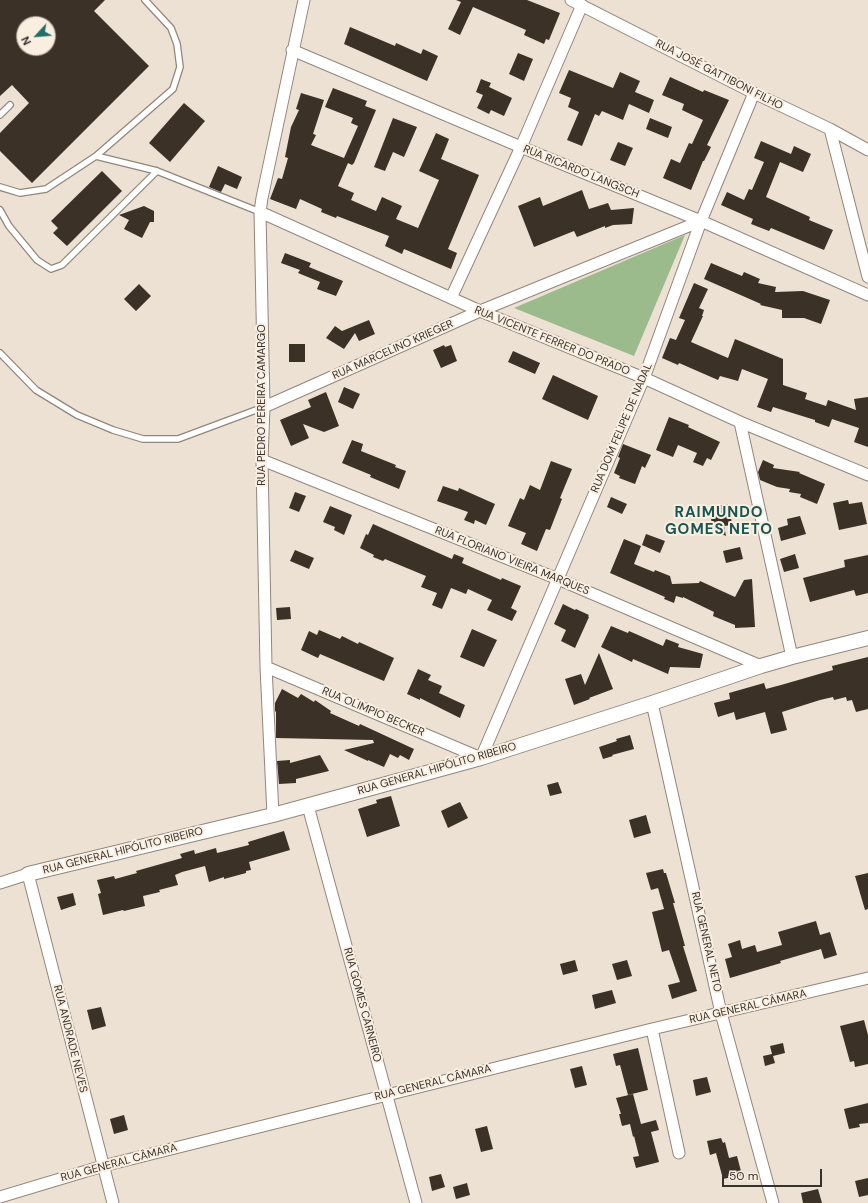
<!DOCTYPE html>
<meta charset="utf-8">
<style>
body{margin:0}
#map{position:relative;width:868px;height:1203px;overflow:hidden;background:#ede1d4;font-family:"DM Sans",sans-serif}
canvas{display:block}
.north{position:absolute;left:16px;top:16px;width:40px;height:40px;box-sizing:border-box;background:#faeee1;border:1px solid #aca399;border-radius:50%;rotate:244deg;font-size:11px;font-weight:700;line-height:16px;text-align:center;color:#36322d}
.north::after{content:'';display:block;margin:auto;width:14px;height:18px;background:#226d6b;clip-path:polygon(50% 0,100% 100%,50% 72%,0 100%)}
.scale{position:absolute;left:722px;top:1169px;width:100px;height:18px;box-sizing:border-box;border:2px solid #36322d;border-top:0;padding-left:5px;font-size:12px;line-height:14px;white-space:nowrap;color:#36322d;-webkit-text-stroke:3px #faeee1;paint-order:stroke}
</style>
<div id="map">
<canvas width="868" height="1203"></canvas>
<div class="north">N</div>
<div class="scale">50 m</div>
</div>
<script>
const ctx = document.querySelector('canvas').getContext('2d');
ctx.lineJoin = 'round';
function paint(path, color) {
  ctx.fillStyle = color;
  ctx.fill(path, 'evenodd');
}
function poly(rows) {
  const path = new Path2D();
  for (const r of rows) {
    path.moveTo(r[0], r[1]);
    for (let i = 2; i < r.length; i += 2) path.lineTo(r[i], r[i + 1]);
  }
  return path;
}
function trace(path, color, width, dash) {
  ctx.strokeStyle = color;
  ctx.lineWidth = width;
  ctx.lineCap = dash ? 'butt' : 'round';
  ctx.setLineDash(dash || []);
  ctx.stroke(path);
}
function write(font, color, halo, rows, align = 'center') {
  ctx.font = font + ' "DM Sans",sans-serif';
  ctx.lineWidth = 4;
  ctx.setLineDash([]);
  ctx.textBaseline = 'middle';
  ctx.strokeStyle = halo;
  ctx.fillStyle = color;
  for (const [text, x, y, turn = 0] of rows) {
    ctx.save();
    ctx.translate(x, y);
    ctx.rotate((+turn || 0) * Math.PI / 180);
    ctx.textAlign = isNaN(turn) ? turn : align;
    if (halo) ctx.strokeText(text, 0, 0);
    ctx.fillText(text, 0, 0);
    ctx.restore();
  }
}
paint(poly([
 [685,235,634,356,514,308]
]), '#9bbb8c');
paint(poly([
 [0,0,105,0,94,11,149,66,32,183,0,151,0,133,29,103,12,85,0,96],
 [24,24,48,24,48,48,24,48],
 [456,0,527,0,560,13,549,40,546,39,544,44,524,35,526,30,473,7,460,35,448,29,461,2],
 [350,27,395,46,396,43,421,54,423,49,438,56,427,81,344,44],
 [518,53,533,59,524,81,509,74],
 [569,70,613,88,620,72,640,81,635,92,654,100,649,113,629,104,623,120,602,111,599,116,595,114,582,146,567,140,579,112,568,107,571,98,559,93],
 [670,77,703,92,704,90,729,100,707,145,711,147,704,161,703,161,691,190,663,178,671,159,680,163,689,143,692,144,703,120,682,110,684,104,662,95],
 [481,79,491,83,489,87,512,98,504,116,491,110,489,114,477,108,483,95,476,92],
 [333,88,367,101,365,106,376,110,354,163,352,165,348,163,338,186,354,193,351,200,376,211,382,197,402,206,396,219,418,228,439,180,419,171,436,133,449,139,441,159,479,175,448,249,457,253,451,269,404,249,402,254,385,246,389,236,337,216,336,218,321,212,322,209,300,199,296,209,270,199,278,178,282,179,288,158,285,157,291,127,299,110,296,109,301,93,324,100,313,134,316,135,311,145,344,158,358,126,351,123,353,118,325,107],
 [184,103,205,121,170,162,149,143],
 [393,118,417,127,404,157,393,152,385,171,374,167],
 [650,118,672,127,668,138,646,129],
 [761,141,791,154,794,146,811,154,803,172,780,162,766,197,810,217,809,220,833,230,824,250,771,228,769,231,751,224,753,219,721,205,727,192,744,200,749,189,752,190,764,162,754,158],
 [618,142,633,148,625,166,610,160],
 [218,166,242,177,237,189,225,184,221,192,209,187],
 [102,171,122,191,67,246,53,233,58,228,51,221],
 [582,190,589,209,608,203,611,210,634,208,632,224,613,225,605,228,605,226,577,237,574,231,534,247,518,206,540,197,543,206],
 [144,206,154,211,154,222,150,222,142,238,124,229,129,220,119,215],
 [285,253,311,263,309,267,343,281,336,296,317,289,320,282,298,273,300,270,281,263],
 [711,263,742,276,744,272,760,279,758,283,776,287,775,292,803,291,830,300,821,324,804,318,782,318,782,310,760,305,761,304,704,279],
 [694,283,708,289,699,308,704,310,702,316,703,316,691,342,728,358,735,339,783,359,783,385,807,393,805,399,826,406,828,400,856,410,854,399,868,397,868,447,854,442,859,428,832,419,829,427,815,422,815,420,773,407,771,412,757,407,768,379,742,369,738,381,720,376,718,380,679,363,678,365,662,358,670,338,676,340,685,320,679,318],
 [139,284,151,296,136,311,124,299],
 [369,320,375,334,359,341,355,333,344,349,326,338,335,326,342,331],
 [289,344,305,344,305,362,289,362],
 [444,345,445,347,451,345,457,361,441,368,433,350],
 [513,351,540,363,535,374,508,362],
 [553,375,598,396,588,420,542,399],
 [344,387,360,394,353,409,338,402],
 [326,392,339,426,324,432,303,424,309,438,291,446,280,420,311,407,308,400],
 [669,417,689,425,688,427,720,442,711,460,707,458,703,466,693,462,697,453,678,445,673,457,656,450],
 [352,440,363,444,361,451,396,465,395,467,406,471,399,489,370,477,371,475,342,463],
 [623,444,651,455,645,468,642,466,635,484,619,478,620,476,614,473,620,458,618,457],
 [763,460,774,465,773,468,800,472,799,473,825,484,817,504,800,497,801,494,789,492,790,489,777,487,760,480,758,472],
 [551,461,572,469,560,498,562,499,550,530,546,529,537,551,521,544,526,533,508,526,520,498,524,500,530,485,540,490],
 [443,486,458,491,459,488,495,504,486,525,475,520,474,524,464,520,468,512,437,501],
 [295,492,306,496,299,512,289,508],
 [611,497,627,504,622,514,607,507],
 [848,500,849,504,862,502,867,524,839,530,833,503],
 [729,504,732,525,724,526,726,536,713,530,710,513,717,512,716,506],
 [330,506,352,515,344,535,334,530,335,527,323,522],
 [800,516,806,534,781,541,778,528,788,525,787,519],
 [373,524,452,559,454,554,464,558,462,563,501,580,502,578,521,586,511,608,517,611,512,621,487,610,492,600,468,589,466,594,451,588,442,609,432,605,437,593,421,587,426,576,385,559,383,561,373,557,374,555,360,548,366,534,368,535],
 [646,534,665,541,660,553,642,545],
 [624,539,641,546,634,564,654,572,655,570,670,576,672,584,699,583,700,581,735,597,744,580,752,579,755,627,735,628,735,625,713,616,714,612,683,597,683,598,676,596,674,603,664,599,665,597,610,573],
 [740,547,743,559,726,563,723,551],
 [295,550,314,558,309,569,290,561],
 [795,554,799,568,784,572,780,559],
 [868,555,868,593,856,596,854,590,810,602,803,578,845,567,844,560],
 [563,604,575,610,576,609,589,615,588,616,589,617,575,648,561,641,566,630,554,624],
 [290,607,291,619,277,620,276,608],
 [611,626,628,633,629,631,663,646,666,639,679,644,678,647,703,654,700,668,670,667,668,674,633,659,632,662,601,647],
 [472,629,497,640,484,667,460,657],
 [319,630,340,639,342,636,358,644,359,642,394,658,384,681,320,654,318,658,301,650,309,631,317,635],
 [599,653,613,689,589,698,590,699,574,705,565,679,581,674,585,685],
 [868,657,868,709,856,712,852,700,847,701,846,697,834,700,833,697,820,700,782,712,787,730,771,734,765,712,736,720,734,712,718,717,714,703,730,699,729,693,764,683,766,689,781,685,833,670,832,666],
 [418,669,431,675,428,680,442,686,439,693,465,705,460,718,420,698,420,700,407,694],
 [282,689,298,698,301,694,314,702,315,700,331,711,330,713,359,726,360,724,414,749,409,760,400,755,398,758,390,754,384,767,368,760,368,761,344,750,374,743,373,740,276,738,276,712,275,711,275,703],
 [630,735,634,749,612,755,613,756,603,759,599,747,617,741,616,739],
 [320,755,329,771,296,779,296,783,279,784,277,761,290,760,290,763],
 [558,782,562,793,550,796,547,785],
 [391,796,400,826,367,837,358,809,377,803,376,800],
 [460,802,468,818,448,828,441,811],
 [646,815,651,833,634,838,629,820],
 [284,831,290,850,249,862,251,870,246,871,246,873,224,879,224,877,209,882,205,866,182,872,175,875,178,885,159,890,160,892,143,896,145,906,124,911,123,910,103,915,98,894,101,893,97,880,114,876,115,879,137,873,136,871,182,858,180,854,194,850,195,854,216,848,217,853,249,845,248,842],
 [663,869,664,873,666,873,675,903,673,903,685,946,683,946,697,991,672,999,668,985,680,982,669,950,662,952,652,912,664,909,658,888,651,890,646,873],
 [868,873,868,909,865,910,855,876],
 [73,893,76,905,61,910,57,897],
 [816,921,820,935,830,932,837,955,824,959,821,949,780,961,781,963,730,978,725,959,732,957,728,944,740,940,742,949,755,945,757,952,782,945,778,932],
 [575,960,578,971,563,975,560,964],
 [627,960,632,976,617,980,612,964],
 [612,990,616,1003,595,1009,592,995],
 [101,1007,106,1026,92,1030,87,1010],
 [864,1020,868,1035,868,1064,855,1067,854,1061,850,1062,840,1026],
 [783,1043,785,1053,773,1056,775,1063,765,1066,763,1056,772,1054,770,1046],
 [638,1048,648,1090,628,1095,620,1065,616,1066,613,1054],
 [582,1066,587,1085,575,1088,570,1069],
 [707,1077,711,1092,696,1096,693,1080],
 [633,1094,641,1124,656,1120,659,1130,651,1132,659,1162,636,1168,633,1157,639,1156,634,1136,633,1137,630,1124,622,1126,619,1114,621,1114,616,1098],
 [868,1103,868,1123,859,1124,860,1127,849,1129,844,1109],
 [124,1115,128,1130,114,1134,110,1119],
 [487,1126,493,1149,481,1152,475,1129],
 [721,1138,723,1143,725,1142,729,1158,737,1156,742,1175,723,1179,716,1153,710,1155,707,1141],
 [441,1174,445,1187,432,1191,429,1177],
 [868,1178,868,1195,859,1197,855,1181],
 [467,1183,470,1195,456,1199,453,1187],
 [818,1189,822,1203,803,1203,801,1193]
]), '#3b3127');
const service = poly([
 [0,115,10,105],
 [96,156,173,89,180,67,177,44,171,28,145,0],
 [0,187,20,193,46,189,96,156,157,171,260,212],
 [0,210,9,226,37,260,51,269,62,265,157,171],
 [0,353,36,390,77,415,113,430,143,439,178,439,264,407]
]);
const minor = poly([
 [571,0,754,93,830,129,868,150],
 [292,50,521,147,701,221,868,295],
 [830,129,868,277],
 [260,212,480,311,644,378,740,422,868,475],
 [451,298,521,147,582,5],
 [264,407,480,311,701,221],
 [740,422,792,657],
 [262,460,558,579,761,666],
 [266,667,481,758,644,378,701,221,754,93],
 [652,703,721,1013,773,1203],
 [308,806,416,1203],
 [273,815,266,667,262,460,264,407,260,212,262,198,304,0],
 [0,883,28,874,113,1203],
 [652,1029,679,1153],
 [0,1197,103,1166,387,1095,652,1029,868,978]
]);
const tertiary = poly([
 [28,874,273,815,481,758,652,703,761,666,792,657,868,638]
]);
trace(service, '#92867b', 8);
trace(minor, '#92867b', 13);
trace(tertiary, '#92867b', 16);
trace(service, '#fff', 5.5);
trace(minor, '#fff', 11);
trace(tertiary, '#fff', 14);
write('11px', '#36322d', '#faeee1', [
 ["RUA JOSÉ GATTIBONI FILHO",719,75,27],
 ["RUA RICARDO LANGSCH",581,172,22],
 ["RUA VICENTE FERRER DO PRADO",552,341,22],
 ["RUA MARCELINO KRIEGER",393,350,-24],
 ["RUA PEDRO PEREIRA CAMARGO",262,405,-90],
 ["RUA DOM FELIPE DE NADAL",622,428,-67],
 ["RUA FLORIANO VIEIRA MARQUES",512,561,22],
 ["RUA OLIMPIO BECKER",373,712,23],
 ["RUA GENERAL HIPÓLITO RIBEIRO",437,769,-16],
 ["RUA GENERAL HIPÓLITO RIBEIRO",123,851,-14],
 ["RUA GENERAL NETO",706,942,77],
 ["RUA GOMES CARNEIRO",362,1005,75],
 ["RUA GENERAL CÂMARA",748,1007,-13],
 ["RUA ANDRADE NEVES",70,1039,76],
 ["RUA GENERAL CÂMARA",433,1083,-14],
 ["RUA GENERAL CÂMARA",119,1163,-15]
]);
ctx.letterSpacing = '1px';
write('bold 15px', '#195553', '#faeee1', [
 ["RAIMUNDO",719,513],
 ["GOMES NETO",719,530]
]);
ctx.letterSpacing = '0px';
</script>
